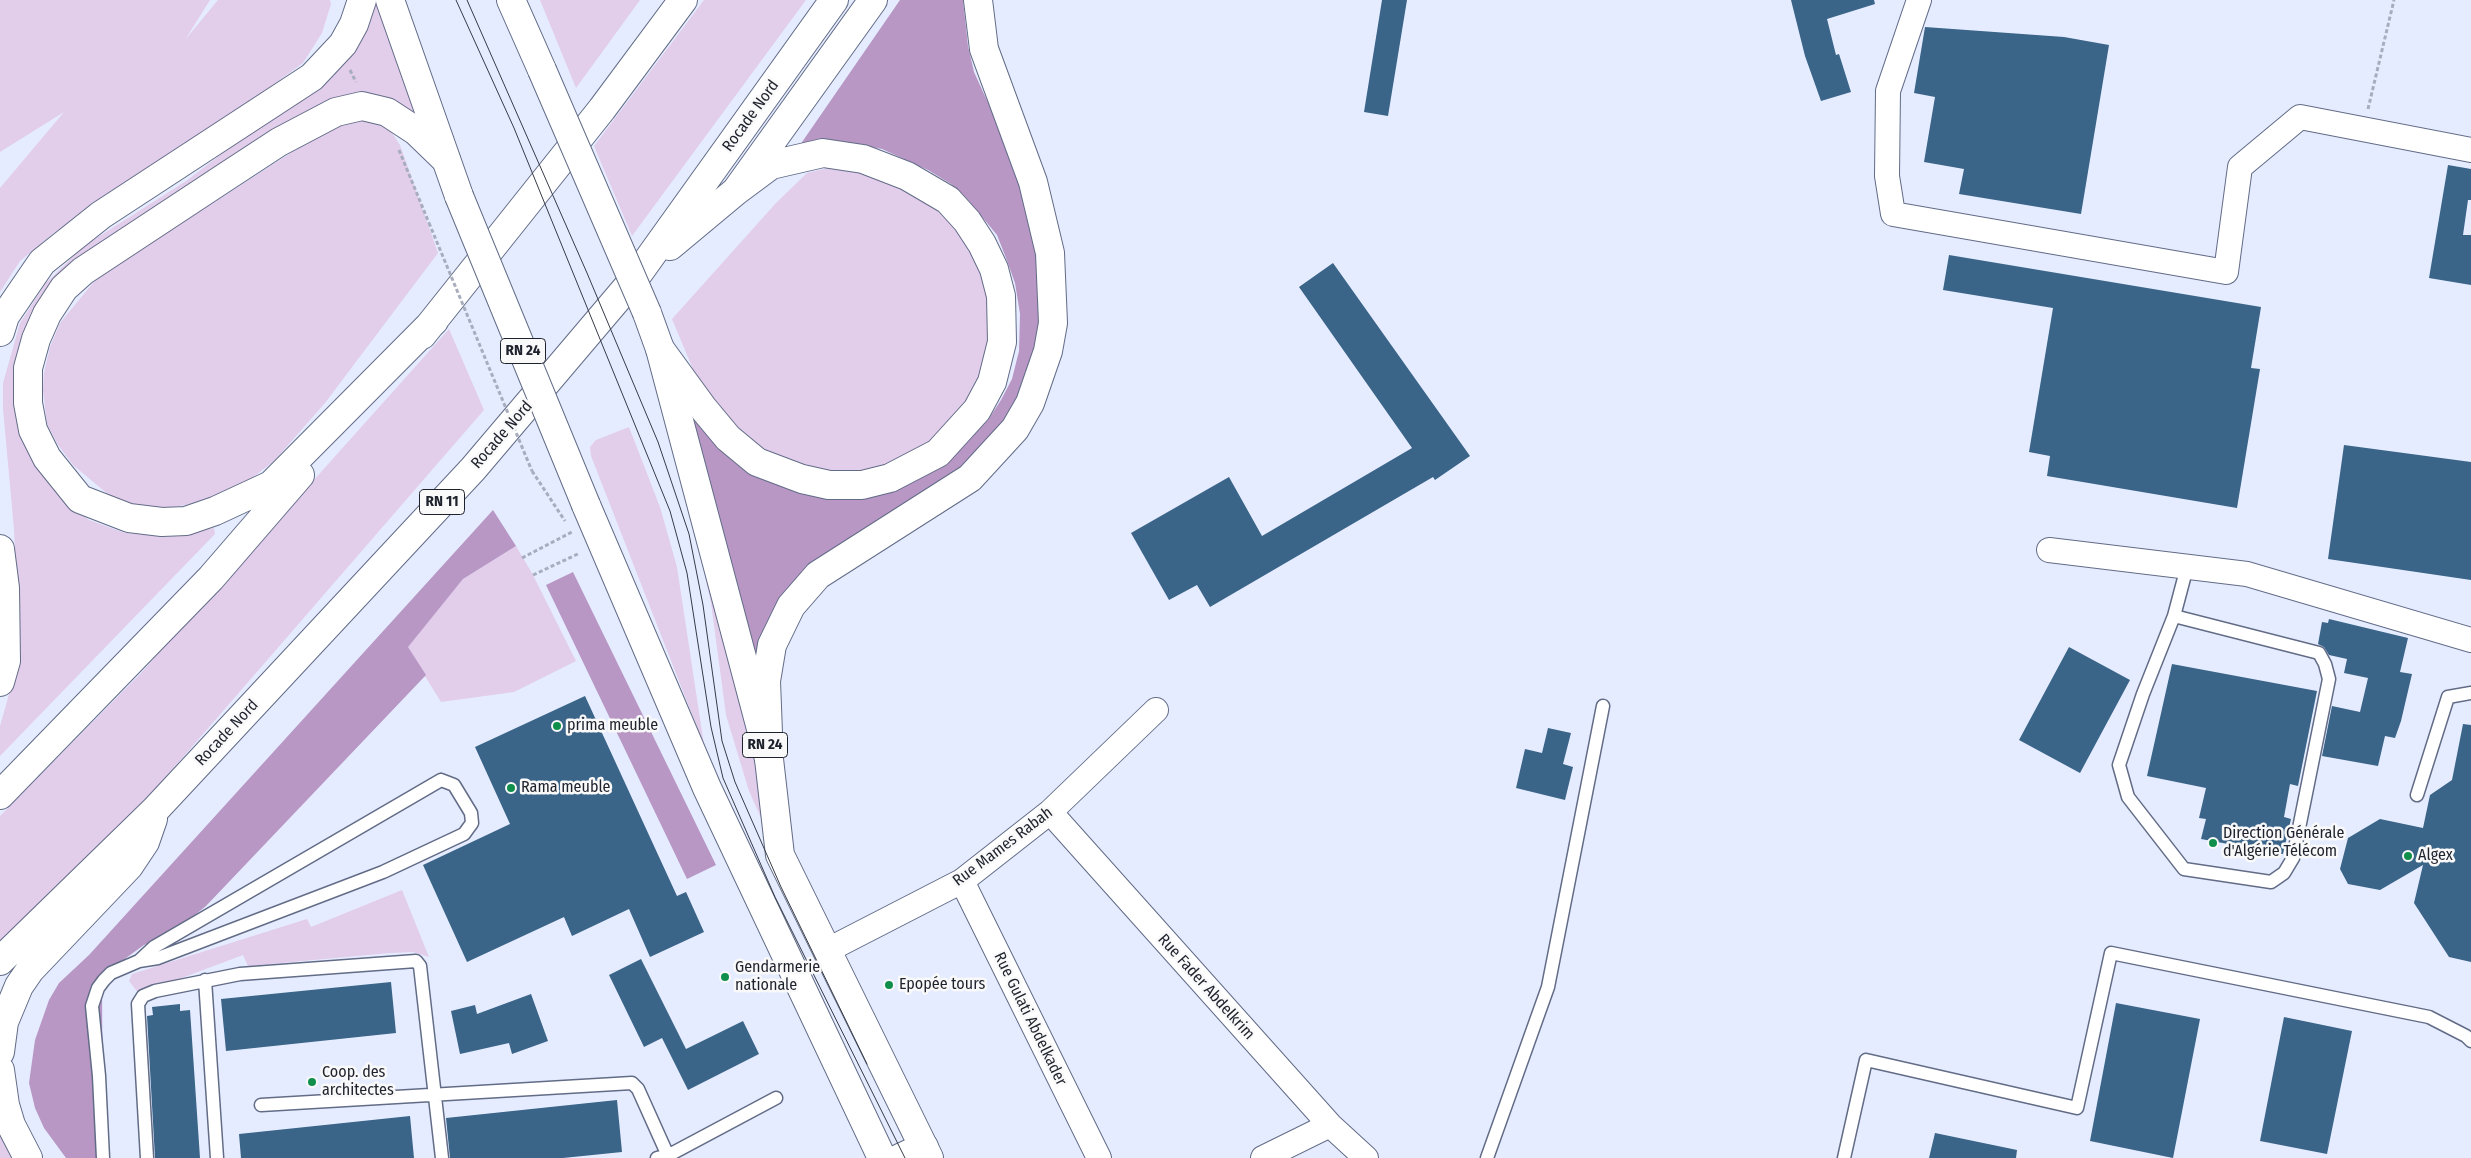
<!DOCTYPE html>
<meta charset="utf-8">
<style>
body{margin:0}
canvas{display:block;background:#e5ecff}
</style>
<canvas width="2471" height="1158"></canvas>
<script>
const ctx = document.querySelector('canvas').getContext('2d');
ctx.lineJoin = 'round';
function paint(path, color) {
  ctx.fillStyle = color;
  ctx.fill(path, 'evenodd');
}
function poly(rows) {
  const path = new Path2D();
  for (const r of rows) {
    path.moveTo(r[0], r[1]);
    for (let i = 2; i < r.length; i += 2) path.lineTo(r[i], r[i + 1]);
  }
  return path;
}
function trace(path, color, width, dash) {
  ctx.strokeStyle = color;
  ctx.lineWidth = width;
  ctx.lineCap = dash ? 'butt' : 'round';
  ctx.setLineDash(dash || []);
  ctx.stroke(path);
}
function write(font, color, halo, rows, align = 'center') {
  ctx.font = font + ' "Fira Sans Condensed",sans-serif';
  ctx.lineWidth = 5;
  ctx.setLineDash([]);
  ctx.textBaseline = 'middle';
  ctx.strokeStyle = halo;
  ctx.fillStyle = color;
  for (const [text, x, y, turn = 0] of rows) {
    ctx.save();
    ctx.translate(x, y);
    ctx.rotate((+turn || 0) * Math.PI / 180);
    ctx.textAlign = isNaN(turn) ? turn : align;
    if (halo) ctx.strokeText(text, 0, 0);
    ctx.fillText(text, 0, 0);
    ctx.restore();
  }
}
paint(poly([
 [0,0,210,0,185,40,218,0,330,0,331,4,322,33,303,63,241,108,55,232,20,261,0,292,0,188,64,112,0,152],
 [369,0,379,0,421,121,334,101,188,185,91,250,29,329,45,477,62,498,89,520,125,533,158,536,214,528,215,534,0,756,0,726,15,673,19,642,14,529,3,409,3,383,20,323,46,283,84,246,186,181,302,93],
 [540,0,640,0,576,88],
 [704,0,806,0,632,236,594,146],
 [359,120,378,123,392,133,400,145,438,253,325,403,274,461,247,482,204,502,167,508,134,505,109,495,73,465,58,445,47,424,43,390,44,373,50,347,60,323,97,278,337,123],
 [828,168,865,174,926,200,951,223,971,249,986,279,992,302,987,371,941,440,888,470,837,475,803,467,754,444,718,409,697,379,672,319,776,203,807,173],
 [449,329,484,410,158,786,0,943,0,816,142,672],
 [629,427,660,507,677,567,704,745,591,456,590,447,596,440],
 [694,527,737,669,772,843,749,791,726,715,711,603],
 [516,546,533,575,576,661,514,692,441,702,407,647,463,579],
 [402,890,429,957,413,952,390,953,248,966,243,955,139,994,129,981,132,974,307,919,311,927],
 [0,1123,12,1158,0,1158]
]), '#e2cdeb');
paint(poly([
 [900,0,963,0,968,46,974,72,1009,149,1032,213,1043,307,1034,363,1020,400,983,452,941,485,839,547,755,674,689,407,800,489,951,456,988,420,1001,400,1012,379,1019,351,1020,314,1015,283,1006,258,997,235,968,200,951,184,928,170,882,149,839,141,800,145],
 [493,510,516,546,463,579,408,647,426,675,206,906,168,937,144,945,119,963,102,984,103,1158,66,1158,44,1128,35,1108,29,1083,35,1040,49,1000,59,983,89,955],
 [573,572,716,865,687,879,546,585]
]), '#b897c5');
paint(poly([
 [1382,0,1407,0,1388,116,1364,112],
 [1791,0,1874,0,1875,4,1827,19,1836,55,1839,54,1851,92,1821,101,1805,56],
 [1925,27,2064,37,2109,45,2081,214,1959,194,1964,169,1924,162,1935,97,1914,93],
 [2448,165,2471,169,2471,200,2468,200,2463,235,2471,235,2471,285,2429,278],
 [1949,255,2261,307,2251,368,2260,369,2237,508,2047,476,2050,456,2029,452,2053,308,1943,290],
 [1333,263,1470,456,1435,480,1433,477,1210,607,1197,585,1169,600,1131,533,1229,477,1262,536,1412,448,1299,287],
 [2344,445,2471,462,2471,580,2328,559],
 [2329,619,2408,638,2400,672,2412,674,2401,721,2395,738,2385,736,2378,766,2322,756,2332,706,2360,712,2368,678,2344,673,2347,659,2329,655,2324,647,2318,644,2322,622,2328,623],
 [2069,647,2130,680,2080,773,2019,740],
 [2172,664,2317,691,2298,786,2290,784,2284,817,2291,819,2283,854,2201,839,2206,819,2199,818,2206,788,2147,776],
 [585,696,677,896,686,892,704,932,650,957,629,909,572,936,564,917,467,962,423,865,510,824,475,747],
 [2463,724,2471,725,2471,962,2449,957,2414,903,2423,865,2380,890,2348,884,2340,869,2348,838,2380,819,2423,828,2430,795,2452,780],
 [1548,728,1571,733,1563,764,1573,767,1565,800,1516,788,1525,749,1542,753],
 [641,959,686,1049,743,1021,759,1054,688,1090,662,1038,644,1047,609,975],
 [391,982,396,1033,226,1051,221,999],
 [531,994,548,1041,512,1054,509,1043,460,1054,451,1011,475,1005,477,1014],
 [2116,1003,2200,1019,2173,1158,2090,1141],
 [180,1004,180,1011,190,1010,200,1158,155,1158,147,1016,153,1015,152,1007],
 [2284,1017,2352,1031,2327,1154,2260,1141],
 [617,1100,622,1152,563,1158,450,1158,446,1118],
 [410,1116,414,1158,241,1158,239,1134],
 [1935,1133,2017,1150,2016,1158,1929,1158]
]), '#3a6488');
const lane = poly([
 [2174,616,2319,653,2325,664,2329,679,2293,858,2284,873,2271,882,2184,869,2128,797,2119,765,2143,694,2174,616,2187,567],
 [441,780,454,785,471,813,472,823,464,834,383,872,158,958,139,961,154,947,441,780],
 [2417,795,2448,697,2471,693],
 [205,980,217,1158],
 [261,1105,632,1083,638,1089,669,1158],
 [103,1158,99,1076,92,1006,98,988,104,980,111,973,139,961],
 [147,1158,138,1004,143,996,155,991,240,974,416,961,420,966,442,1158],
 [657,1158,669,1155,776,1098],
 [1487,1158,1548,987,1603,706],
 [1844,1158,1866,1060,2077,1108,2111,953,2429,1017,2466,1036,2471,1041]
]);
const street = poly([
 [1919,0,1888,91,1887,176,1893,214,2226,272,2240,167,2300,117,2471,150],
 [2049,550,2247,574,2471,640],
 [1050,812,1330,1125,1366,1158],
 [962,881,1099,1158],
 [826,951,962,881,1050,812,1156,710],
 [1263,1158,1330,1125]
]);
const secondary = poly([
 [900,1158,924,1147]
]);
const primary = poly([
 [390,0,459,196],
 [511,0,542,70],
 [647,313,660,349,769,759,780,855,929,1158],
 [586,505,707,788,882,1158]
]);
const highway = poly([
 [670,246,736,191,873,0],
 [434,321,271,485,215,511,186,521,162,522,129,518,80,499,47,458,33,430,28,403,28,368,36,339,47,314,64,288,83,271,227,176,279,142,336,112,362,106,387,112,416,131,446,160],
 [0,332,5,316,42,262,101,215,312,77,343,44,354,24,362,0],
 [422,335,602,109,683,0],
 [660,349,703,408,728,438,757,462,802,479,829,485,862,485,890,478,938,453,977,410,992,382,1002,342,1001,296,994,269,982,244,967,221,948,200,907,176,863,159,823,153,771,165,736,191],
 [0,549,5,588,6,661,0,682],
 [769,759,766,681,772,645,791,606,818,575,970,478,1015,429,1030,403,1048,351,1053,323,1050,253,1033,182,984,49,978,0],
 [0,795,211,578,300,475],
 [0,961,155,810,473,469,635,278,834,0],
 [0,1052,4,1022,19,986,30,970,129,866,145,842,153,819],
 [0,1070,5,1105,11,1125,28,1158]
]);
trace(lane, '#626c87', 15);
trace(street, '#626c87', 26);
trace(secondary, '#626c87', 30);
trace(primary, '#626c87', 30);
trace(highway, '#626c87', 30);
trace(poly([
 [350,70,356,82],
 [2368,109,2394,0],
 [399,150,429,223],
 [532,471,565,521],
 [522,558,572,532],
 [533,575,580,553]
]), '#a7adbd', 3, [4, 2.5]);
trace(lane, '#fff', 12);
trace(street, '#fff', 24);
trace(secondary, '#fff', 28);
trace(primary, '#fff', 28);
trace(highway, '#fff', 28);
trace(poly([
 [456,0,514,128,670,511,687,573,711,727,723,778,775,897,905,1158],
 [467,0,587,273,658,442,689,534,703,605,722,741,735,782,781,887,867,1064]
]), '#363b47', 1);
const primaryBridge = poly([
 [542,70,647,313],
 [459,196,586,505]
]);
trace(primaryBridge, '#626c87', 30, []);
trace(poly([
 [429,223,532,471]
]), '#a7adbd', 3, [4, 2.5]);
trace(primaryBridge, '#fff', 28);
for (const [x, y, r, color] of [
 [557,726,5,"#0f8f4b"],
 [511,788,5,"#0f8f4b"],
 [2213,843,5,"#0f8f4b"],
 [2408,856,5,"#0f8f4b"],
 [725,977,5,"#0f8f4b"],
 [889,985,5,"#0f8f4b"],
 [312,1082,5,"#0f8f4b"]
]) {
  const dot = new Path2D();
  dot.arc(x, y, r, 0, 2 * Math.PI);
  ctx.fillStyle = color;
  ctx.fill(dot);
  trace(dot, '#f9f9f9', 2);
}
for (const [x, y, w] of [
 [523,351,45],
 [442,502,45],
 [765,745,45]
]) {
  const box = new Path2D();
  box.roundRect(x - w / 2, y - 12.5, w, 25, 4);
  ctx.fillStyle = '#f9f9f9';
  ctx.fill(box);
  trace(box, '#1e222d', 1);
}
write('bold 15px', '#1e222d', null, [
 ["RN 24",523,351],
 ["RN 11",442,502],
 ["RN 24",765,745]
]);
write('16px', '#1e222d', '#f9f9f9', [
 ["Rocade Nord",751,116,-54],
 ["Rocade Nord",502,435,-49],
 ["Rocade Nord",227,733,-47],
 ["Rue Mames Rabah",1003,847,-37],
 ["Rue Fader Abdelkrim",1206,987,48],
 ["Rue Gulati Abdelkader",1030,1019,64]
]);
write('16px', '#1e222d', '#f9f9f9', [
 ["prima meuble",567,726],
 ["Rama meuble",521,788],
 ["Direction Générale",2223,834],
 ["d'Algérie Télécom",2223,852],
 ["Algex",2418,856],
 ["Gendarmerie",735,968],
 ["nationale",735,986],
 ["Epopée tours",899,985],
 ["Coop. des",322,1073],
 ["architectes",322,1091]
], 'left');
</script>
